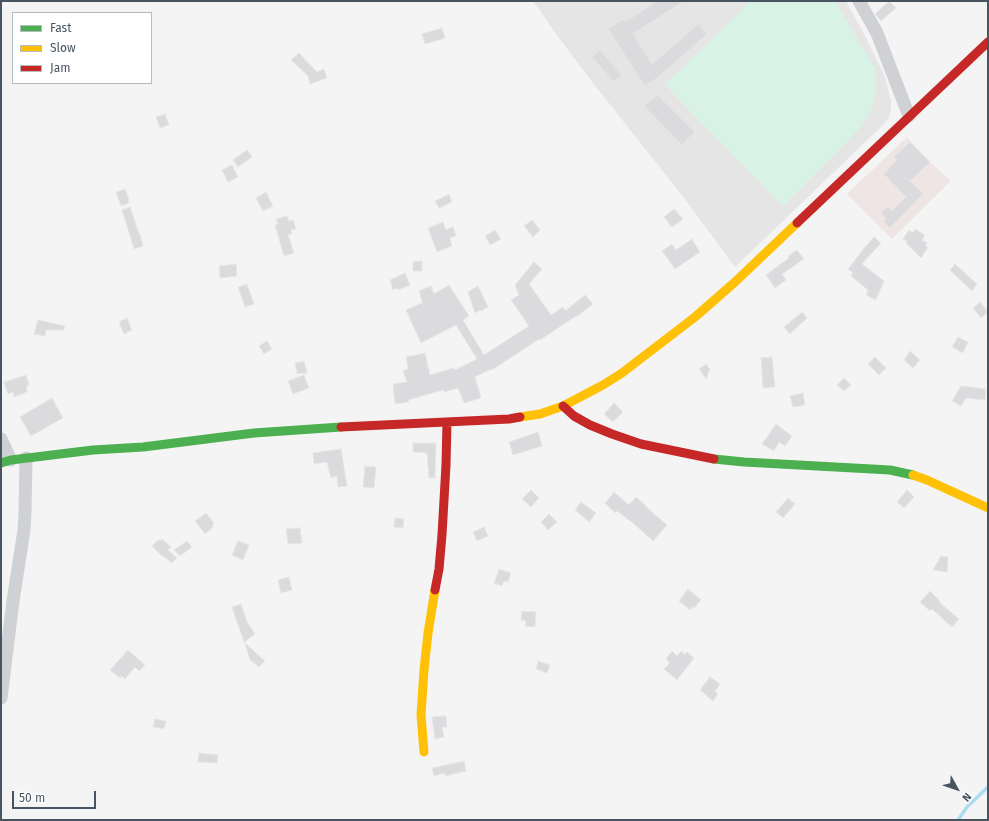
<!DOCTYPE html>
<style>
body{margin:0}
#map{position:relative;width:989px;height:821px;overflow:hidden;background:#f4f4f4;font-family:"Fira Sans",sans-serif}
canvas{display:block}
.frame{position:absolute;inset:0;border:2px solid #495461;pointer-events:none}
.legend{position:absolute;left:12px;top:12px;width:140px;height:72px;box-sizing:border-box;background:#fff;border:1px solid #b6bbc0;margin:0;padding:5px 7px;list-style:none;font-size:12px;color:#495461}
.legend li{display:flex;align-items:center;gap:8px;height:20px}
.legend b{width:20px;border:1px solid #b6bbc0}
.north{position:absolute;left:937px;top:769px;width:40px;height:40px;-webkit-text-stroke:3px #fff;paint-order:stroke;rotate:130deg;font-size:11px;font-weight:700;line-height:16px;text-align:center;color:#495461}
.north::after{content:'';display:block;margin:auto;width:14px;height:18px;background:#495461;clip-path:polygon(50% 0,100% 100%,50% 72%,0 100%)}
.scale{position:absolute;left:12px;top:791px;width:84px;height:18px;box-sizing:border-box;border:2px solid #495461;border-top:0;padding-left:5px;font-size:12px;line-height:14px;white-space:nowrap;color:#495461;-webkit-text-stroke:3px #fff;paint-order:stroke}
</style>
<div id="map">
<canvas width="989" height="821"></canvas>
<div class="frame"></div>
<ul class="legend">
<li><b style="height:5px;background:#4caf50"></b>Fast</li>
<li><b style="height:5px;background:#ffc107"></b>Slow</li>
<li><b style="height:5px;background:#c62828"></b>Jam</li>
</ul>
<div class="north">N</div>
<div class="scale">50 m</div>
</div>
<script>
const ctx = document.querySelector('canvas').getContext('2d');
ctx.lineJoin = 'round';
function paint(path, color) {
  ctx.fillStyle = color;
  ctx.fill(path, 'evenodd');
}
function poly(rows) {
  const path = new Path2D();
  for (const r of rows) {
    path.moveTo(r[0], r[1]);
    for (let i = 2; i < r.length; i += 2) path.lineTo(r[i], r[i + 1]);
  }
  return path;
}
function trace(path, color, width, dash) {
  ctx.strokeStyle = color;
  ctx.lineWidth = width;
  ctx.lineCap = dash ? 'butt' : 'round';
  ctx.setLineDash(dash || []);
  ctx.stroke(path);
}
paint(poly([
 [533,1,846,1,866,38,885,77,891,101,891,110,889,117,884,124,735,267,684,198,593,83,559,38]
]), '#e5e5e6');
paint(poly([
 [907,137,930,162,951,181,892,239,847,194]
]), '#eee5e4');
paint(poly([
 [751,1,835,1,875,69,876,79,876,89,873,104,868,116,861,127,783,206,665,85]
]), '#d8f3e5');
trace(poly([
 [958,820,967,807,988,787]
]), '#addcf1', 3.5);
const building = poly([
 [657,1,684,1,633,34,652,64,698,24,707,34,657,78,645,86,608,29,623,19,625,22,657,1],
 [889,1,896,8,881,21,875,14,889,1],
 [442,28,445,38,425,44,422,34,442,28],
 [600,50,622,75,614,82,592,57,600,50],
 [299,53,317,72,324,69,327,78,310,84,308,76,291,60,299,53],
 [658,95,695,132,682,145,644,106,658,95],
 [165,114,169,125,160,128,156,117,165,114],
 [910,142,930,162,910,181,923,194,890,228,883,221,886,218,881,213,888,206,892,211,906,197,884,174,897,160,894,157,910,142],
 [247,150,252,157,238,167,233,160,247,150],
 [232,165,238,177,228,182,222,170,232,165],
 [125,189,129,199,128,200,129,203,121,206,116,192,125,189],
 [266,192,273,206,263,211,256,198,266,192],
 [449,194,452,202,439,208,435,201,449,194],
 [130,207,139,234,140,234,143,246,134,249,122,210,130,207],
 [674,209,683,219,672,227,664,217,674,209],
 [287,216,289,221,293,220,296,229,291,230,292,234,288,235,294,253,284,256,275,225,278,224,276,219,287,216],
 [532,220,540,230,533,237,524,226,532,220],
 [443,222,446,230,453,227,456,236,450,238,452,246,437,252,428,228,443,222],
 [915,229,925,235,922,240,927,243,925,246,928,247,921,258,906,243,907,241,903,239,909,230,913,233,915,229],
 [495,230,501,239,490,245,485,236,495,230],
 [874,237,881,243,862,264,884,281,876,300,866,295,868,290,851,276,853,273,848,269,865,247,874,237],
 [692,239,700,252,675,269,662,251,672,244,676,250,692,239],
 [797,250,804,259,782,274,786,280,775,288,766,275,789,258,788,256,797,250],
 [422,261,422,271,413,271,413,262,422,261],
 [534,262,542,269,529,284,551,315,563,307,565,311,585,295,593,304,576,317,576,316,540,340,539,339,492,370,491,369,475,377,481,398,464,403,458,388,444,392,443,390,408,400,409,402,395,404,393,384,407,382,403,371,408,369,406,357,425,353,430,375,454,368,455,370,477,359,456,325,421,343,406,310,422,303,422,301,419,291,431,286,434,294,449,285,469,316,463,320,484,355,529,326,511,300,519,295,515,285,534,262],
 [236,264,237,276,220,278,219,266,236,264],
 [955,264,977,284,972,291,950,270,955,264],
 [405,273,410,285,398,290,397,288,393,290,390,280,405,273],
 [247,284,254,304,245,307,238,287,247,284],
 [478,286,488,307,481,311,480,310,475,313,468,292,478,286],
 [980,302,988,312,981,318,973,308,980,302],
 [802,312,807,318,790,334,784,327,802,312],
 [127,318,132,330,124,334,119,322,127,318],
 [38,320,65,326,64,330,46,330,45,336,34,334,38,320],
 [958,337,968,342,963,353,952,347,958,337],
 [267,341,272,349,264,354,259,346,267,341],
 [910,351,920,360,913,368,904,360,910,351],
 [772,357,775,387,763,388,761,358,772,357],
 [875,357,886,368,879,375,868,364,875,357],
 [304,361,307,373,297,374,295,363,304,361],
 [706,364,710,369,706,379,699,369,706,364],
 [26,375,29,385,26,387,27,392,14,397,13,392,8,394,4,382,26,375],
 [304,375,309,388,293,394,288,381,304,375],
 [844,378,851,385,844,391,837,385,844,378],
 [961,386,986,389,985,400,966,398,961,406,952,401,961,386],
 [803,393,805,405,793,407,790,396,803,393],
 [52,398,63,418,31,436,20,417,52,398],
 [614,403,623,412,613,422,604,414,614,403],
 [776,424,792,436,785,446,779,442,774,451,762,444,776,424],
 [538,432,542,446,513,455,509,442,538,432],
 [413,443,436,443,435,478,429,478,427,453,413,452,413,443],
 [341,449,347,486,338,487,337,476,331,478,327,462,314,464,313,453,341,449],
 [365,466,376,467,374,488,363,487,365,466],
 [531,490,539,498,531,507,522,499,531,490],
 [907,490,914,497,904,508,897,502,907,490],
 [614,492,629,505,636,497,646,506,645,506,667,525,653,541,633,523,617,511,615,513,605,503,614,492],
 [788,498,795,504,783,518,776,512,788,498],
 [581,502,596,513,589,522,575,510,581,502],
 [206,513,214,523,212,525,213,527,205,534,195,521,206,513],
 [549,514,557,522,548,530,541,522,549,514],
 [395,518,404,519,403,528,394,527,395,518],
 [484,527,488,536,477,541,473,532,484,527],
 [300,528,302,543,288,544,286,529,300,528],
 [162,539,171,547,168,550,177,558,172,563,163,556,162,556,152,546,158,540,160,541,162,539],
 [187,541,192,547,180,556,174,550,187,541],
 [238,541,249,545,243,560,232,555,238,541],
 [941,556,948,557,947,572,933,570,941,556],
 [499,569,511,573,508,582,504,581,502,586,494,583,499,569],
 [289,577,292,590,281,593,278,580,289,577],
 [688,589,701,600,694,608,692,607,690,610,679,601,688,589],
 [930,591,940,601,939,602,959,619,952,627,932,609,930,611,920,602,930,591],
 [241,604,247,622,255,634,244,642,232,607,241,604],
 [522,611,536,612,535,627,525,626,526,621,521,620,522,611],
 [245,643,265,661,259,667,250,660,245,643],
 [128,650,145,665,139,671,135,667,125,679,122,676,120,678,110,670,128,650],
 [672,651,677,656,681,651,685,655,687,652,694,658,677,680,664,669,670,663,666,659,672,651],
 [538,661,550,665,547,673,536,669,538,661],
 [710,677,720,684,715,691,718,694,713,701,700,690,710,677],
 [446,716,447,727,442,727,444,737,435,739,432,717,446,716],
 [155,719,166,721,164,729,153,727,155,719],
 [199,753,218,755,217,763,198,762,199,753],
 [464,761,466,771,445,776,445,773,434,776,432,768,464,761]
]);
paint(building, '#dbdbdd');
trace(building, '#e5e6e7', 1);
trace(poly([
 [859,1,877,33,909,116],
 [1,439,11,460],
 [1,698,13,601,24,530,25,512,26,458]
]), '#cfd1d4', 13);
trace(poly([
 [714,459,744,462,890,470,913,475],
 [1,463,11,460,93,450,143,447,254,433,341,427]
]), '#4caf50', 9);
trace(poly([
 [520,417,540,414,563,406,603,385,622,373,695,317,735,282,797,223],
 [913,475,927,480,988,508],
 [424,752,421,715,424,670,428,633,435,590]
]), '#ffc107', 9);
trace(poly([
 [797,223,988,42],
 [563,406,574,416,590,425,612,434,641,444,714,459],
 [341,427,509,419,520,417],
 [435,590,439,569,442,535,446,465,447,422]
]), '#c62828', 9);
</script>
